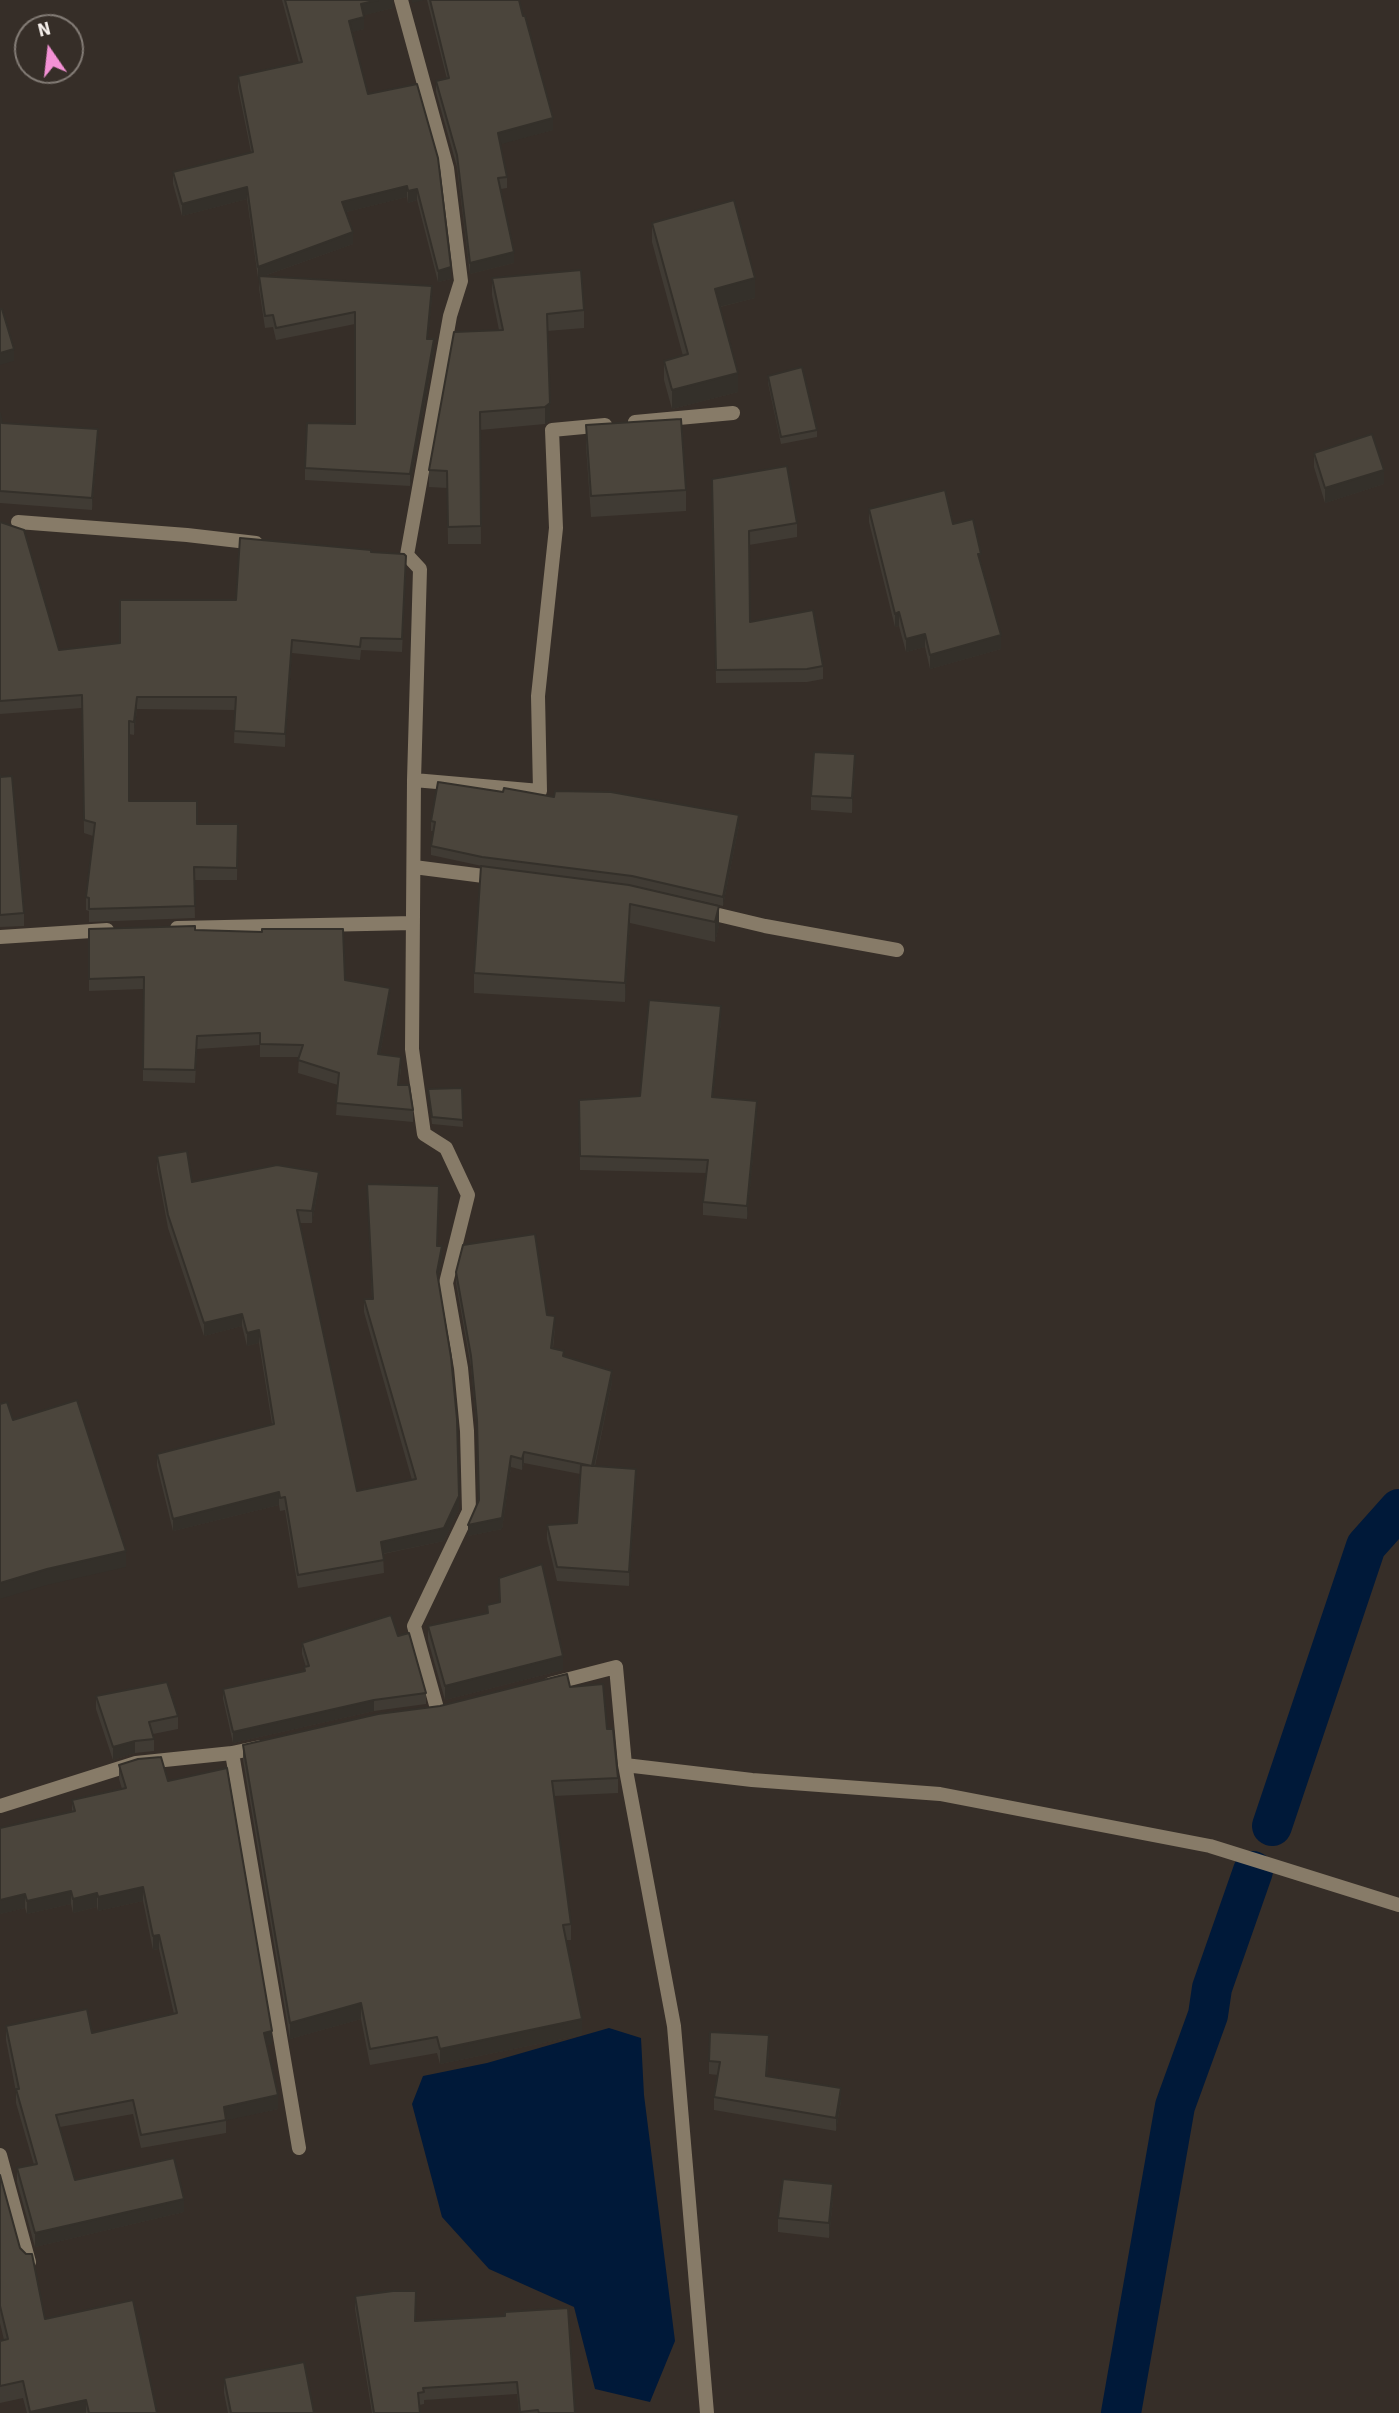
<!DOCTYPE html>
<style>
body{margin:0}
#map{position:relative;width:1399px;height:2413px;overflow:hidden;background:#362e28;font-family:"Source Sans 3",sans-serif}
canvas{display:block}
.north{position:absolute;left:14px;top:14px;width:70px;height:70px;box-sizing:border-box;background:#362e28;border:2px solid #837c76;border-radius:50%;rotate:346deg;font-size:19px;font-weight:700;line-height:28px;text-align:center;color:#f6f0ec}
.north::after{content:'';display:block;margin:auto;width:24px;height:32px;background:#f391d5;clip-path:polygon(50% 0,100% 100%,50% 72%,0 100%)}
</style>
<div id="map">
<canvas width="1399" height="2413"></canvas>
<div class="north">N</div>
</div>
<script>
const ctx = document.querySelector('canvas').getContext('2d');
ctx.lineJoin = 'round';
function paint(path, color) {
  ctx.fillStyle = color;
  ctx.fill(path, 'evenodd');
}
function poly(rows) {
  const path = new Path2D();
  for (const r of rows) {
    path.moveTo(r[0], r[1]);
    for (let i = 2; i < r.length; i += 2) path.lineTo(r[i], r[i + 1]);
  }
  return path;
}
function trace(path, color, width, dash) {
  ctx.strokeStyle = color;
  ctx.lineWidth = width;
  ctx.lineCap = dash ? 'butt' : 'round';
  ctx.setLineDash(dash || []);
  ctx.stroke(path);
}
paint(poly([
 [609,2028,641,2038,644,2095,675,2341,650,2402,595,2389,574,2307,489,2269,442,2217,412,2104,423,2076,487,2063]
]), '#001939');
trace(poly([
 [1272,1826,1366,1546,1399,1509],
 [1121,2413,1175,2106,1208,2015,1212,1988,1253,1871]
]), '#001939', 40);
trace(poly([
 [401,0,447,168,461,281,450,316,407,555,420,569,414,780,412,1049,424,1134,446,1148,468,1195,446,1283,461,1368,467,1431,469,1511,414,1626,438,1712],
 [635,422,733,413],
 [18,522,187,535,256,543],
 [414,780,540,791,538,696,556,528,552,430,605,425],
 [414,867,499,878],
 [702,911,765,926,897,950],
 [177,928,413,923],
 [0,937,107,930],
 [550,1684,616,1667,625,1765,674,2026,707,2413],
 [232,1753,299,2148],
 [625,1765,752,1780,940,1794,1210,1846,1399,1905],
 [0,1806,136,1763,232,1753,260,1747],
 [0,2155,29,2262]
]), '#877b68', 14);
paint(poly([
 [282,0,393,0,393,8,364,15,364,29,352,32,368,94,417,84,451,279,438,282,417,200,408,203,407,197,346,212,353,244,264,276,432,298,428,339,434,351,410,486,305,480,305,468,355,424,355,324,276,340,273,327,265,328,259,288,259,278,258,278,247,199,182,216,173,184,173,172,251,152,238,88,238,76,299,63],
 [427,0,519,0,553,130,500,144,507,177,507,188,501,189,514,263,470,274,457,167,436,92,436,81,447,79],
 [652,223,755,298,720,307,738,392,672,409,664,380,664,361,683,356,652,242],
 [492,278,584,310,584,328,547,331,550,421,545,424,480,430,481,544,448,544,447,488,429,487,429,470,499,330,492,295],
 [768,376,817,430,817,437,781,444,768,383],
 [0,413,2,423,98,441,92,510,0,503],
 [586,425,686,490,686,511,591,517,586,446],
 [1314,453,1384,484,1325,503,1314,467],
 [712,479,797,523,797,537,749,545,750,622,823,666,823,679,807,682,716,683],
 [869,509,953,524,981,562,1001,649,930,669,925,647,906,652,899,626,895,627,869,522],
 [0,522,59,650,120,643,236,600,371,552,406,568,402,652,361,650,360,660,292,653,285,747,234,743,235,710,137,709,134,735,129,734,129,801,197,824,238,824,237,880,194,880,195,918,89,922,89,911,86,910,86,897,93,836,84,833,82,708,0,714],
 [855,769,852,813,811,810,811,796],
 [0,775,24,913,24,926,0,927],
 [503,792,554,797,739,825,723,906,629,885,719,906,719,925,715,942,630,923,625,1002,474,993,474,973,482,866,431,855,431,846,433,831,431,831,431,821],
 [89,929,195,930,345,980,390,1000,380,1055,401,1069,399,1085,413,1110,413,1122,336,1115,338,1085,298,1073,299,1057,260,1057,260,1045,197,1049,195,1083,143,1081,143,989,89,991],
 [721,1020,713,1098,757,1115,747,1219,703,1215,703,1202,706,1173,580,1170,579,1100,640,1096],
 [462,1088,463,1127,432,1124,428,1089],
 [157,1156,192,1182,319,1184,312,1223,300,1223,357,1491,412,1480,364,1312,364,1299,372,1299,367,1184,437,1246,442,1258,438,1279,459,1509,444,1541,383,1554,384,1573,298,1588,285,1510,280,1511,279,1505,173,1531,157,1466,157,1454,272,1424,259,1343,247,1346,242,1326,204,1336,168,1228,157,1169],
 [456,1272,547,1315,555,1326,553,1349,564,1356,612,1382,595,1466,636,1483,629,1586,557,1581,547,1539,547,1525,577,1523,580,1474,524,1463,522,1470,511,1467,502,1529,468,1536,478,1501,477,1431,471,1367,456,1283],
 [499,1578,563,1670,445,1700,428,1640,428,1626,487,1613,487,1605,499,1602],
 [398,1636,426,1693,426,1704,374,1711,233,1743,223,1699,223,1689,304,1672,304,1667,306,1667,302,1654,302,1643],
 [570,1687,607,1729,618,1778,618,1793,554,1796,571,1924,571,1940,566,1940,582,2035,440,2064,437,2053,370,2065,361,2019,290,2039,243,1760,243,1745,440,1706],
 [96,1696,178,1716,178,1729,153,1734,154,1739,154,1751,135,1753,113,1760,96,1709],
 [119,1765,168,1781,272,2044,267,2045,278,2109,226,2120,226,2133,141,2148,133,2114,60,2127,75,2180,184,2212,35,2247,17,2182,17,2168,34,2165,16,2103,16,2092,6,2040,6,2026,92,2033,174,2014,159,1949,153,1950,143,1901,98,1911,97,1907,73,1913,71,1904,27,1914,25,1908,0,1914,0,1828,72,1811,72,1800,122,1789,119,1779],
 [769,2048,767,2076,841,2101,836,2131,714,2110,714,2097,718,2075,709,2074,709,2061],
 [0,2175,20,2248,45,2319,157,2413,27,2413,23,2398,0,2403,0,2341,4,2340,0,2323],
 [833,2199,829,2238,778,2232,778,2218],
 [355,2296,415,2321,575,2413,519,2413,517,2394,424,2400,424,2404,419,2405,420,2413,372,2413,355,2309],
 [224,2378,314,2413,228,2413,224,2393]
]), '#403b34');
paint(poly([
 [378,0,393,0,393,8,361,16,361,4],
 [412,0,424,0,412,3],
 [364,17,364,29,349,33,349,21],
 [553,118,553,130,498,145,498,133],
 [407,186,407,197,342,213,342,202],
 [247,187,247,199,182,216,182,204],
 [417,189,417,200,408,203,408,191],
 [353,232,353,244,258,278,258,267],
 [514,252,514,263,470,274,470,263],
 [451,267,451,279,438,282,438,271],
 [755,278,755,298,715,308,715,289],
 [432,286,432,298,427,351,427,339],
 [434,339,434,351,410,486,410,474],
 [14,349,14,361,0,365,0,353],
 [738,373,738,392,672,409,672,390],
 [550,403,550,421,545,424,545,407],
 [98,429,98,441,92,510,92,498],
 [1384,470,1384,484,1325,503,1325,488],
 [899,612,899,626,895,627,895,614],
 [925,634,925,647,906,652,906,639],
 [1001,635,1001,649,930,669,930,655],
 [292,640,292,653,285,747,285,734],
 [137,697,137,709,134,735,134,722],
 [855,754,855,769,852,813,852,798],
 [739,815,739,825,723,906,723,897],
 [630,904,630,923,625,1002,625,983],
 [719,906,719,925,715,942,715,922],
 [390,988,390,1000,378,1067,378,1054],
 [721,1006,721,1020,712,1111,712,1097],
 [757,1101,757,1115,747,1219,747,1206],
 [319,1172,319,1184,312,1223,312,1211],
 [442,1246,442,1258,437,1285,437,1272],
 [242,1314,242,1326,204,1336,204,1323],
 [555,1316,555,1326,551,1359,551,1348],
 [259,1330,259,1343,247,1346,247,1333],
 [612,1371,612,1382,592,1477,592,1466],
 [524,1452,524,1463,522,1470,522,1459],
 [511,1456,511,1467,502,1529,468,1536,468,1525],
 [636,1469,636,1483,629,1586,629,1572],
 [279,1492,279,1505,173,1531,173,1519],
 [459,1496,459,1509,444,1541,381,1554,381,1542],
 [126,1551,126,1567,47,1585,0,1599,0,1583,47,1569],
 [563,1656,563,1670,445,1700,445,1686],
 [374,1700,374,1711,233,1743,233,1732],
 [135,1741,135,1753,113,1760,113,1747],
 [143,1887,143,1901,98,1911,98,1897],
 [71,1891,71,1904,27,1914,27,1901],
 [97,1893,97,1907,73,1913,73,1899],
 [25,1894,25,1908,0,1914,0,1900],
 [159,1935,159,1949,153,1950,153,1936],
 [361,2003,361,2019,290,2039,290,2023],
 [582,2019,582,2035,440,2064,440,2049],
 [272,2031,272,2044,264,2046,264,2033],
 [841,2088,841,2101,836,2131,836,2118],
 [278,2095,278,2109,224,2121,224,2107],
 [833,2184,833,2199,829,2238,829,2223],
 [184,2199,184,2212,35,2247,35,2233],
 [86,2400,86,2413,30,2413,30,2412]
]), '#34302a');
const building = poly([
 [285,0,378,0,361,4,364,17,349,21,368,94,417,84,438,158,451,267,438,271,417,189,408,191,407,186,342,202,353,232,258,267,247,187,182,204,173,172,253,152,238,76,302,62,285,0],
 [430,0,519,0,523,16,525,16,553,118,498,133,507,177,498,178,514,252,470,263,457,155,436,81,449,78,430,0],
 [734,200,755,278,715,289,738,373,672,390,664,361,688,354,652,223,734,200],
 [581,270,584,310,547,314,550,403,545,407,480,412,481,526,448,527,447,471,429,470,454,332,503,330,492,278,581,270],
 [259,276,432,286,427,339,434,339,410,474,305,468,307,423,355,424,355,312,276,328,273,315,265,316,259,276],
 [0,309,2,309,14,349,0,353,0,309],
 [802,367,817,430,781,437,768,376,802,367],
 [0,413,2,423,98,429,92,498,0,491,0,413],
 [681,419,686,490,591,496,586,425,681,419],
 [1372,434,1384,470,1325,488,1314,453,1372,434],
 [787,466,797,523,749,531,750,622,813,610,823,666,807,669,716,670,712,479,787,466],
 [945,490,953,524,973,519,981,554,978,554,1001,635,930,655,925,634,906,639,899,612,895,614,869,509,945,490],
 [0,522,24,530,59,650,120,643,120,600,236,600,240,538,371,550,371,552,404,554,406,556,402,639,361,638,360,647,292,640,285,734,234,731,236,697,137,697,134,722,129,721,129,801,197,801,197,824,238,824,237,868,194,867,195,906,89,909,89,898,86,897,95,823,84,820,82,695,0,701,0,522],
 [814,752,855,754,852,798,811,796,814,752],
 [0,775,0,777,12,776,24,913,0,915,0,775],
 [438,782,503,792,504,788,554,797,555,791,611,792,739,815,723,897,632,876,482,857,431,846,435,822,431,821,438,782],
 [481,866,629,885,719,906,715,922,630,904,625,983,474,973,481,866],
 [195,926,195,930,262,932,262,929,343,929,345,980,390,988,378,1054,401,1057,398,1085,409,1085,413,1110,336,1103,339,1073,298,1060,303,1045,260,1044,260,1033,197,1036,195,1070,143,1069,144,977,89,979,89,929,195,926],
 [649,1000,721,1006,712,1097,757,1101,747,1206,703,1202,708,1160,580,1156,579,1100,640,1096,649,1000],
 [462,1088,463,1120,432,1117,428,1089,462,1088],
 [187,1151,192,1182,277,1165,319,1172,312,1211,297,1210,357,1491,416,1479,364,1299,373,1299,367,1184,439,1186,437,1246,442,1246,437,1272,451,1357,457,1419,459,1496,444,1528,381,1542,384,1560,298,1575,285,1497,280,1498,279,1492,173,1519,157,1454,274,1424,259,1330,247,1333,242,1314,204,1323,168,1215,157,1156,187,1151],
 [535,1234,547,1315,555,1316,551,1348,564,1351,563,1356,612,1371,592,1466,524,1452,522,1459,511,1456,502,1518,468,1525,479,1500,477,1420,471,1356,456,1272,463,1245,535,1234],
 [77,1400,126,1551,47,1569,0,1583,0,1404,7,1402,13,1420,77,1400],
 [581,1465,636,1469,629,1572,557,1567,547,1525,577,1523,581,1465],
 [542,1564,563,1656,445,1686,428,1626,488,1613,487,1605,500,1602,499,1578,542,1564],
 [391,1615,398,1636,409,1633,426,1693,374,1700,233,1732,223,1689,305,1671,304,1667,309,1666,302,1643,391,1615],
 [567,1674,570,1687,603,1684,607,1729,613,1729,618,1778,552,1781,571,1924,563,1925,582,2019,440,2049,437,2037,370,2049,361,2003,290,2023,243,1745,378,1714,440,1706,567,1674],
 [167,1682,178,1716,149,1722,154,1739,135,1741,113,1747,96,1696,167,1682],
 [161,1757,168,1781,227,1768,272,2031,264,2033,278,2095,224,2107,226,2120,141,2135,133,2100,56,2115,75,2180,174,2158,184,2199,35,2233,17,2168,37,2164,16,2089,19,2089,6,2026,87,2009,92,2033,177,2013,159,1935,153,1936,143,1887,98,1897,97,1893,73,1899,71,1891,27,1901,25,1894,0,1900,0,1828,75,1811,72,1800,126,1788,119,1765,138,1759,161,1757],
 [710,2032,769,2035,766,2076,841,2088,836,2118,714,2097,720,2062,709,2061,710,2032],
 [0,2175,20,2248,26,2254,32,2254,45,2319,133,2300,157,2413,89,2413,86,2400,30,2412,23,2381,0,2386,0,2341,8,2339,0,2306,0,2175],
 [783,2179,833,2184,829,2223,778,2218,783,2179],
 [393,2291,416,2291,415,2321,505,2316,505,2312,568,2308,575,2413,539,2413,538,2410,520,2412,517,2382,423,2388,424,2392,418,2393,420,2413,374,2413,355,2296,393,2291],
 [304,2362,314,2413,231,2413,224,2378,304,2362]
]);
paint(building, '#4b453c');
trace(building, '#34302a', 2);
</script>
